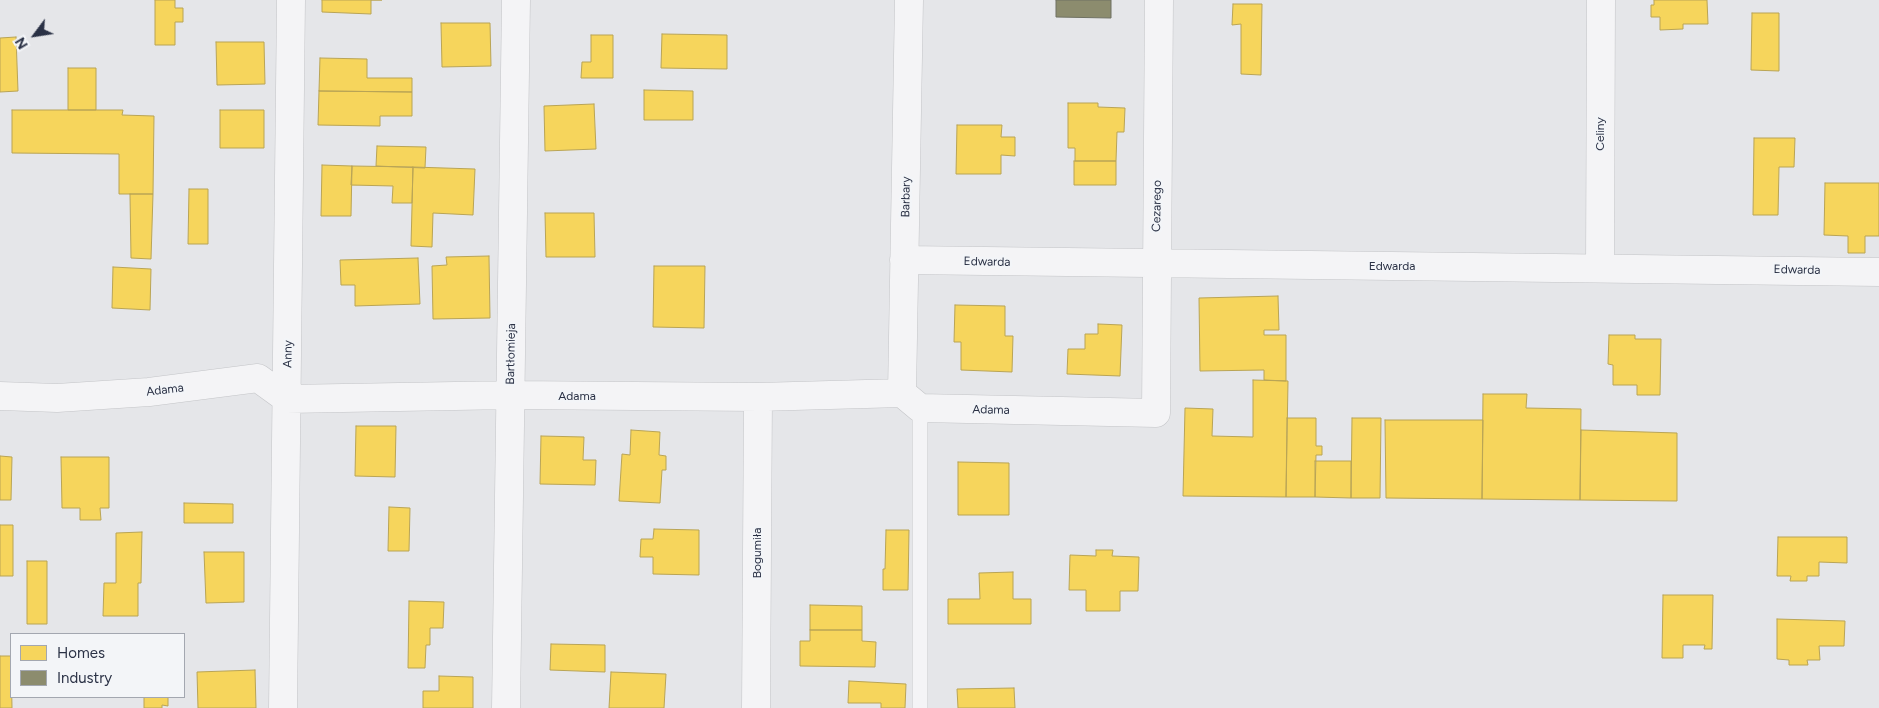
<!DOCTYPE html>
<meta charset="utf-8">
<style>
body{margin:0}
#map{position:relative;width:1879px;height:708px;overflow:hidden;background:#e5e6e9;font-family:Figtree,sans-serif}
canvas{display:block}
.legend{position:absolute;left:10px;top:633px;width:175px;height:65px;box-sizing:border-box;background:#f3f5f8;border:1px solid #a3a7b0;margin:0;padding:6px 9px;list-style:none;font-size:15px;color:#2a3145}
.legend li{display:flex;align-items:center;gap:10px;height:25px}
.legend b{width:25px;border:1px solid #a3a7b0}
.north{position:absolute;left:10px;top:10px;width:50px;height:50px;-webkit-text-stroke:4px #f3f5f8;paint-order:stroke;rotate:239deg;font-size:14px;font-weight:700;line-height:20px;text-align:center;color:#2a3145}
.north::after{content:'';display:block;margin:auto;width:18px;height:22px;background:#2a3145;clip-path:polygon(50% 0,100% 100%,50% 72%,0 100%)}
</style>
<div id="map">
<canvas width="1879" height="708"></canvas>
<ul class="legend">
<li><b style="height:14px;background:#f6d55c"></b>Homes</li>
<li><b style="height:14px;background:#8c8c6e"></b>Industry</li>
</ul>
<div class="north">N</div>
</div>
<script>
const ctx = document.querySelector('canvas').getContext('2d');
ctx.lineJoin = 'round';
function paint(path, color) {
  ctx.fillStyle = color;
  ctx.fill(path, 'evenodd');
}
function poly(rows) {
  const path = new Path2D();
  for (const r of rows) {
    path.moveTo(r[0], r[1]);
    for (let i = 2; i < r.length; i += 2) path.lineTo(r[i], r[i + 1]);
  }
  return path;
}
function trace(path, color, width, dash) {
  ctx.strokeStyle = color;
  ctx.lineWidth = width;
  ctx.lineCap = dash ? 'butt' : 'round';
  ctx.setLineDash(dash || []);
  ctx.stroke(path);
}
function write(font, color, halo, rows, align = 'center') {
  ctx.font = font + ' Figtree,sans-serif';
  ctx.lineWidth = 5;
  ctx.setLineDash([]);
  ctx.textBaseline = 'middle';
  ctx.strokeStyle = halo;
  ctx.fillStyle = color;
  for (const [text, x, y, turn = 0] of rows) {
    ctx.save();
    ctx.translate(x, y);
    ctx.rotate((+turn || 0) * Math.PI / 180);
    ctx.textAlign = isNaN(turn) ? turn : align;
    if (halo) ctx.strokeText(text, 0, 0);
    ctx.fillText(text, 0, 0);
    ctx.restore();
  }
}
const homes = poly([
 [155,0,175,0,175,8,183,8,183,22,175,22,175,45,155,45,155,0],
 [322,0,382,0,371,0,371,14,322,12,322,0],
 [1654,0,1707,0,1708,24,1683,24,1683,29,1660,30,1660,17,1651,17,1651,5,1654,5,1654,0],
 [1233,4,1262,4,1261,75,1241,74,1241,24,1232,25,1233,4],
 [1752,13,1779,13,1779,71,1751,70,1752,13],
 [441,23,490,23,491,66,442,67,441,23],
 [662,34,727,35,727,69,661,68,662,34],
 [591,35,613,35,613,78,581,78,582,62,591,62,591,35],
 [16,37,18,91,0,92,0,38,16,37],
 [216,42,264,42,265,84,217,85,216,42],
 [320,58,367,59,367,78,412,78,412,92,319,91,320,58],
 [68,68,96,68,96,110,68,110,68,68],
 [644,90,693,91,693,120,644,120,644,90],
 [319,91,412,92,412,116,380,116,380,126,318,125,319,91],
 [1068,103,1098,103,1098,107,1125,108,1124,132,1117,132,1116,161,1075,161,1075,148,1068,148,1068,103],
 [594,104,596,149,545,151,544,106,594,104],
 [12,110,123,110,122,115,154,116,153,194,119,194,119,154,12,153,12,110],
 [220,110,264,110,264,148,220,148,220,110],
 [957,125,1002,125,1001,137,1015,137,1015,156,1001,155,1001,174,956,174,957,125],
 [1754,138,1795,138,1794,167,1779,167,1778,215,1753,215,1754,138],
 [377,146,426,147,425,168,376,166,377,146],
 [1074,161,1116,161,1116,185,1074,185,1074,161],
 [322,165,352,166,351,216,321,216,322,165],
 [352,166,413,167,412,203,392,203,393,186,351,185,352,166],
 [413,167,475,169,473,215,433,213,432,247,411,246,413,167],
 [1825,183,1879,183,1879,236,1865,236,1865,253,1848,253,1848,236,1824,235,1825,183],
 [189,189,208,189,208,244,188,244,189,189],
 [130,194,153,194,151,259,131,258,130,194],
 [545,213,594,213,595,257,546,257,545,213],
 [489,256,490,318,433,319,432,266,447,265,446,257,489,256],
 [418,258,420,304,355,306,355,285,341,285,340,260,418,258],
 [654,266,705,266,704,328,653,327,654,266],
 [113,267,151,269,150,310,112,308,113,267],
 [1278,296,1279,330,1264,330,1264,335,1286,335,1286,381,1264,380,1264,370,1200,371,1199,298,1278,296],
 [955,305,1005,306,1005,336,1013,336,1012,372,961,370,961,342,954,342,955,305],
 [1098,324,1122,325,1120,376,1067,374,1068,349,1085,349,1085,334,1098,334,1098,324],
 [1609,335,1635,335,1635,339,1661,339,1660,395,1637,395,1637,385,1613,385,1613,365,1608,364,1609,335],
 [1253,380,1288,381,1286,497,1183,496,1185,408,1213,409,1212,436,1253,437,1253,380],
 [1483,394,1527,394,1526,408,1581,409,1580,500,1482,499,1483,394],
 [1287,418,1316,418,1316,446,1322,446,1322,455,1316,455,1315,497,1286,497,1287,418],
 [1352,418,1381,418,1380,498,1351,498,1352,418],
 [1385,420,1483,420,1482,499,1386,498,1385,420],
 [356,426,396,426,395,477,355,476,356,426],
 [631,430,660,432,659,455,666,456,666,470,662,470,660,503,619,501,622,454,630,455,631,430],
 [1581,430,1677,433,1677,501,1580,500,1581,430],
 [541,436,584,437,583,460,596,460,595,485,540,484,541,436],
 [0,456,12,457,11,500,0,500,0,456],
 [61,457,109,457,109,508,100,508,101,520,80,520,80,508,62,508,61,457],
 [1315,461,1351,461,1351,498,1315,497,1315,461],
 [958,462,1009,463,1009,515,958,515,958,462],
 [184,503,233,504,233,523,184,523,184,503],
 [389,507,410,508,409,551,388,551,389,507],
 [0,525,13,525,13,576,0,576,0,525],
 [654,529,699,530,699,575,653,574,653,557,640,557,641,539,653,539,654,529],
 [886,530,909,530,908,590,883,590,883,569,885,569,886,530],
 [142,532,141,583,138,583,138,616,103,616,104,583,116,583,116,533,142,532],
 [1778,537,1847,537,1847,563,1819,562,1819,576,1807,576,1807,581,1790,581,1791,576,1777,576,1778,537],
 [1096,550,1113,550,1112,556,1139,557,1138,591,1120,591,1120,611,1086,611,1086,590,1069,590,1070,555,1096,556,1096,550],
 [204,552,244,552,244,602,206,603,204,552],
 [27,561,47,561,47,624,27,624,27,561],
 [1013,572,1013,599,1031,599,1031,624,948,624,948,599,980,599,979,573,1013,572],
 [1663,595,1713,595,1712,649,1704,649,1705,645,1683,645,1683,658,1662,658,1663,595],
 [409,601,444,602,443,628,430,628,430,645,426,645,425,668,408,668,409,601],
 [810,605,862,606,862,630,810,630,810,605],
 [1777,619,1845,621,1844,646,1819,646,1820,660,1807,660,1808,665,1789,665,1789,660,1777,659,1777,619],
 [810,630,862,630,862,641,876,642,875,667,800,666,800,641,810,641,810,630],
 [551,644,605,645,605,672,550,670,551,644],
 [0,656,11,656,12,708,0,708,0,656],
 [255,670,256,708,198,708,197,672,255,670],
 [611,672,666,674,664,708,609,708,611,672],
 [439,676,473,677,473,708,423,708,423,691,439,691,439,676],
 [849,681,906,684,905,708,881,708,881,703,848,703,849,681],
 [1014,688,1015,708,958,708,957,689,1014,688],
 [144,697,168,697,168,706,162,705,162,708,144,708,144,697]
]);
paint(homes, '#f6d55c');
trace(homes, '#b9a455', 1);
const industry = poly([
 [1056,0,1111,0,1111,18,1056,17,1056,0]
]);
paint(industry, '#8c8c6e');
trace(industry, '#6f7162', 1);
const service = poly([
 [920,408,920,708]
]);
const minor = poly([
 [904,260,1879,272],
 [1600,268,1601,0],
 [902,393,909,0],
 [0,396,57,398,149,392,258,378,287,399,511,395,758,397,902,393,920,408,1156,413,1159,0],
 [283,708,291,0],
 [506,708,516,0],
 [756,708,758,397]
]);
trace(service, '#c3c4c7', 16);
trace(minor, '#c3c4c7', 29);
trace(service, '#f4f4f6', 15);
trace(minor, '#f4f4f6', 28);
write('12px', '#2a3145', '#f3f5f8', [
 ["Celiny",1600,134,-90],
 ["Barbary",906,197,-89],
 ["Cezarego",1157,206,-89],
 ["Edwarda",987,262,1],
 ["Edwarda",1392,266],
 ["Edwarda",1797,270,1],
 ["Anny",288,354,-89],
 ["Bartłomieja",511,354,-89],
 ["Adama",165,390,-7],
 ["Adama",577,396],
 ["Adama",991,410,1],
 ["Bogumiła",757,553,-90]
]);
</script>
